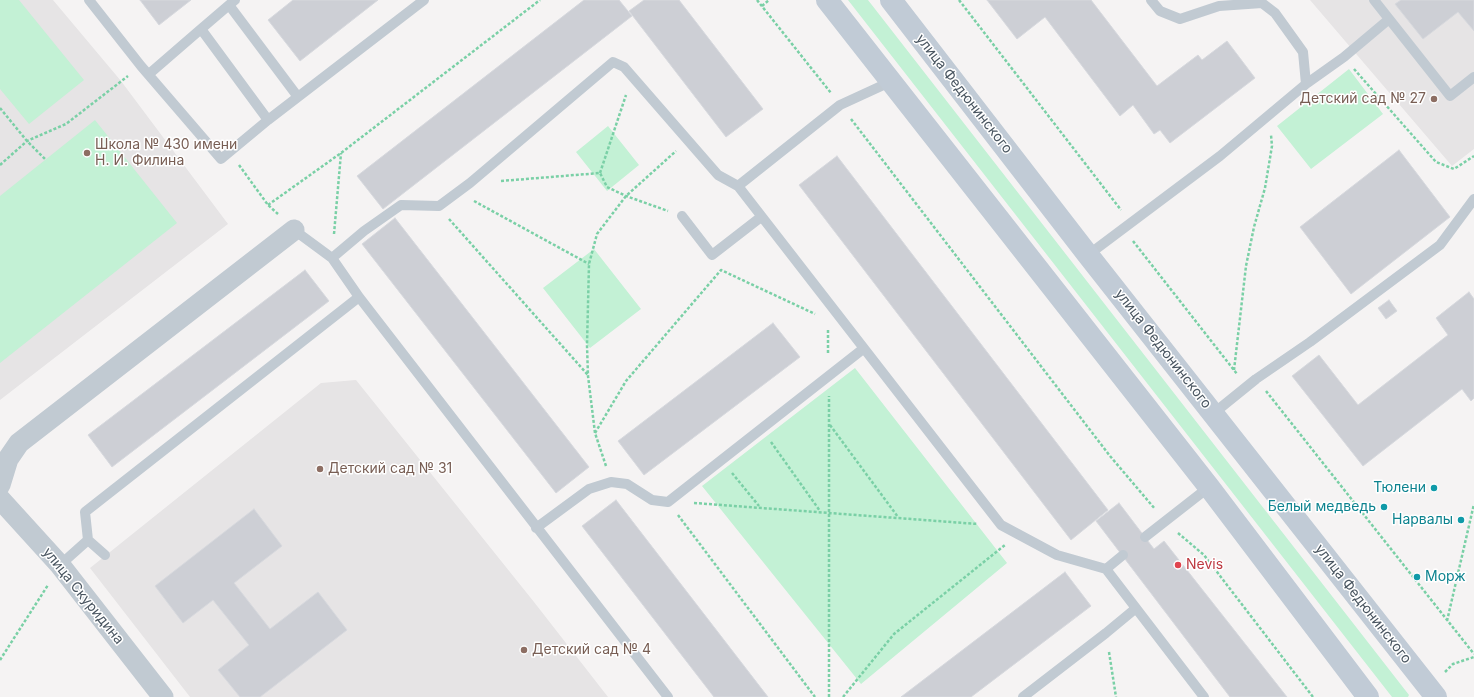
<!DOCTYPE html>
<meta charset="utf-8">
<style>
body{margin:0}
canvas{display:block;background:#f5f3f3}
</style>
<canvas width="1474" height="697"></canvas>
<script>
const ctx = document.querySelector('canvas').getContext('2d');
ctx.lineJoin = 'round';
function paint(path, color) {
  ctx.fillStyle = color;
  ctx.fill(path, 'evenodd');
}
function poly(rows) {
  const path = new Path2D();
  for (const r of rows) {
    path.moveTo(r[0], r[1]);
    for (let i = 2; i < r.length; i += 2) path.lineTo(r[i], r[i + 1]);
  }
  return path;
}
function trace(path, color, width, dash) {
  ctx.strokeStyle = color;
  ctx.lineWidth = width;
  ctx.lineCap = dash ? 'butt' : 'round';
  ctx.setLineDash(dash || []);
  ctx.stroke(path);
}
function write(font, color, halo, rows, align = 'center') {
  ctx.font = font + ' Inter,sans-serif';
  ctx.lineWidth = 3;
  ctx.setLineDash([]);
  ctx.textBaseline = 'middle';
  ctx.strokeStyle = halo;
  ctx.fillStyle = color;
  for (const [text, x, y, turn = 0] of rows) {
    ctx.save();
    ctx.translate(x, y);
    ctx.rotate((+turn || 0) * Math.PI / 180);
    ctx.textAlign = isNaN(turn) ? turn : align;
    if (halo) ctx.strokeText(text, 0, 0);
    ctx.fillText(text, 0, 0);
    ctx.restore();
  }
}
paint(poly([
 [0,0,53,0,121,81,228,224,0,400],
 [1310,0,1474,0,1474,149,1452,166],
 [356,380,534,602,608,697,190,697,90,568,321,383]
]), '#e6e4e5');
paint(poly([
 [0,0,19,0,84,80,29,124,0,89],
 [848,0,868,0,1409,695,1408,697,1392,697],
 [1349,69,1383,114,1311,169,1277,126],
 [95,120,177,223,0,363,0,196],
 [608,126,639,165,607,191,576,152],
 [594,249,641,309,590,348,543,288],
 [855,368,1007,563,861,684,702,486]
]), '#c3f1d5');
const building = poly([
 [140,0,191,0,159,25,140,0],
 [293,0,378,0,300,61,268,20,293,0],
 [584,0,619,0,632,16,383,209,357,176,584,0],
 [644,0,679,0,763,109,726,137,629,11,644,0],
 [987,0,1091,0,1157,86,1198,55,1202,60,1227,41,1255,78,1170,143,1160,130,1154,134,1133,105,1120,116,1045,17,1017,39,987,0],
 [1401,0,1474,0,1474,31,1458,12,1423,39,1395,4,1401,0],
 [1399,150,1450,217,1351,294,1300,227,1399,150],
 [837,156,1108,510,1071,540,799,185,837,156],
 [395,218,589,467,556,493,362,244,395,218],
 [305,270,329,301,112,467,88,435,305,270],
 [1469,292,1474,299,1474,398,1471,401,1462,389,1363,466,1292,376,1319,355,1358,405,1448,335,1436,318,1469,292],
 [1389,300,1397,311,1386,319,1378,308,1389,300],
 [773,323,800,357,644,475,618,441,773,323],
 [616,500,768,697,714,697,582,526,616,500],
 [1119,503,1154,549,1164,541,1287,697,1230,697,1096,521,1119,503],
 [254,509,282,546,234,583,270,629,318,592,347,630,260,697,240,697,218,670,249,645,213,600,183,623,155,586,254,509],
 [1065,572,1091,606,971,697,901,697,1065,572]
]);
paint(building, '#cdcfd5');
trace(building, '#d7d9de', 1);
trace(poly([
 [757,0,831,93],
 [959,0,1121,210],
 [762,6,769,0],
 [1354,69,1436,162,1454,169,1474,156],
 [0,108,27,141,46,160],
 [851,119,1110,456,1155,509],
 [0,165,27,141,66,124,128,76],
 [239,165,268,205,278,214],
 [600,173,626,95],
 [501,181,600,173,607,187,626,196,668,211],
 [474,201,589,264],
 [268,205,341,153,540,0],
 [449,219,588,375],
 [334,234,341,153],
 [1133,241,1237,374],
 [828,330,828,355],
 [1234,370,1246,266,1254,227,1265,188,1272,146,1271,135],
 [1266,391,1474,654],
 [830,425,898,517],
 [595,433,626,381,721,270,815,314],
 [771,442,820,511],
 [606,466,595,433,588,376,587,345,589,264,597,234,626,196,676,151],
 [732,473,759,506],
 [694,503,978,524],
 [678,515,815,697],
 [1178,533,1204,555,1313,697],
 [1447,621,1474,504],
 [1109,652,1116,697],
 [0,660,48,585],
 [1445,672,1453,664,1474,657],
 [829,697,829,396],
 [843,697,894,634,1005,545]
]), '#7ad0a6', 2.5, [3, 2]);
trace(poly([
 [89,0,141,66,221,159,268,120,424,0],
 [235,0,229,5,298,97],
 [1374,0,1450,96,1474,77],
 [201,29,229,5],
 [149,74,201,29,268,120],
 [1306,84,1344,57,1388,20],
 [738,186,840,105,890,82],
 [682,216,712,255,761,217],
 [294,230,332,258,359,297,668,697],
 [1088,255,1220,156,1306,84,1303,52,1275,13,1262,3,1219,6,1180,19,1160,11,1151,0],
 [332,258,364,231,401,205,439,206,470,183,613,62,624,67,718,175,738,186,1001,525,1057,555,1106,569,1204,697],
 [1214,413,1256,379,1310,342,1440,245,1474,199],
 [536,528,589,489,611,482,627,484,652,500,668,502,863,349],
 [1145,537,1209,487],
 [88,540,105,555],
 [60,565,88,540,85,512,359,297],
 [1106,569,1123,555],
 [1023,697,1106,633,1135,609]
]), '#c1cad2', 10);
trace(poly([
 [0,485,8,459,19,443,294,230],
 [0,499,60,565,163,697]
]), '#c1cad2', 21);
trace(poly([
 [827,0,1209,487,1368,697],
 [891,0,1088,255,1436,697]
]), '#c1cbd6', 22);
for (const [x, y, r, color] of [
 [1434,99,4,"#8d6e63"],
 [87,153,4,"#8d6e63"],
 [320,469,4,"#8d6e63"],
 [1434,488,4,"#0f9aa8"],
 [1384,507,4,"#0f9aa8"],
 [1461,520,4,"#0f9aa8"],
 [1178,565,4,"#e0444e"],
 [1417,577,4,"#0f9aa8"],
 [524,650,4,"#8d6e63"]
]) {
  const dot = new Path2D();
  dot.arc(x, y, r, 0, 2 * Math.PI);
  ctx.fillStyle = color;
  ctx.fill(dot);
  trace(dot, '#fff', 1.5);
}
write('14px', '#4a5661', '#fff', [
 ["улица Федюнинского",964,94,52],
 ["улица Федюнинского",1163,349,52],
 ["улица Скуридина",83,596,51],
 ["улица Федюнинского",1363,604,52]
]);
write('14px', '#785e54', '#fff', [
 ["Детский сад № 27",1426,99,"right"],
 ["Школа № 430 имени",95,145],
 ["Н. И. Филина",95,161],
 ["Детский сад № 31",328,469],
 ["Детский сад № 4",532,650]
], 'left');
write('14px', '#0d838f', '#fff', [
 ["Тюлени",1426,488],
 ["Белый медведь",1376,507],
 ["Нарвалы",1453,520],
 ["Морж",1425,577,"left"]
], 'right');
write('14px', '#be3a42', '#fff', [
 ["Nevis",1186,565]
], 'left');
</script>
